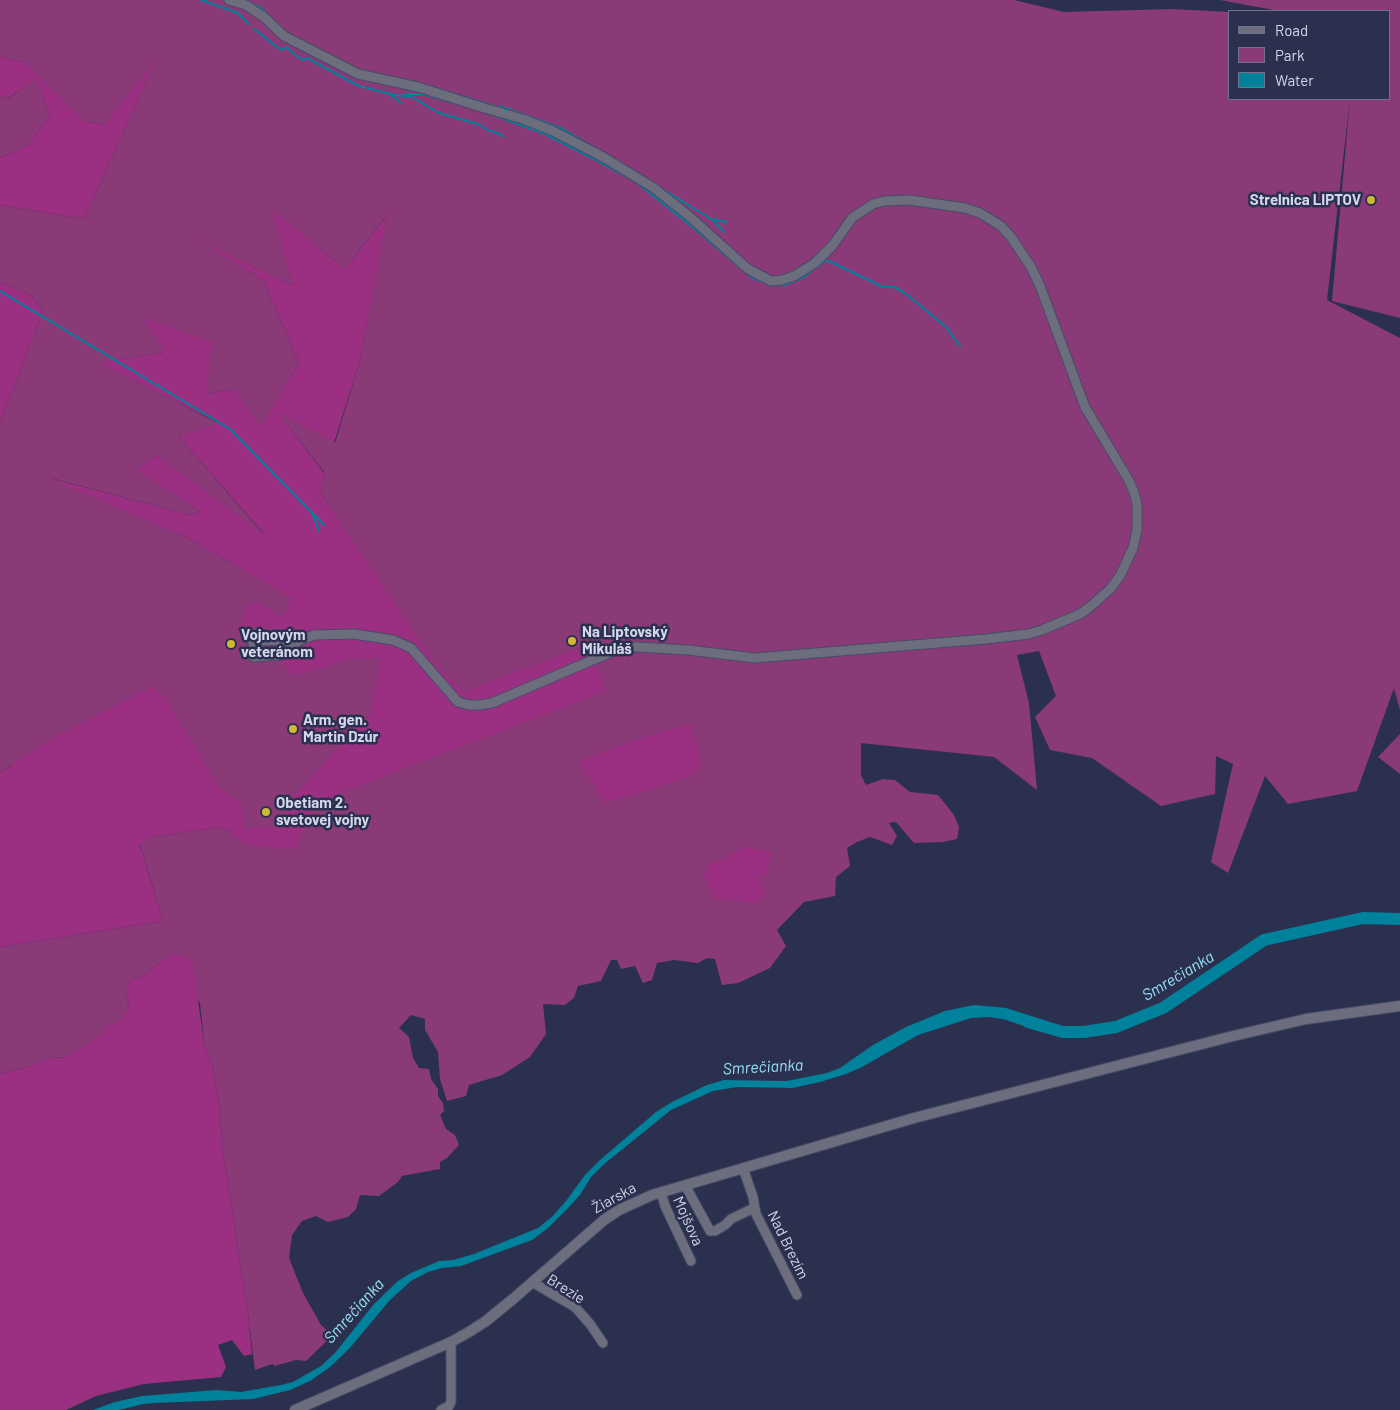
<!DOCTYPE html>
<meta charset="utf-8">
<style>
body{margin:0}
#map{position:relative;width:1400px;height:1410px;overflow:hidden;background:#2c304f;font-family:Barlow,sans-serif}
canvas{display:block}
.legend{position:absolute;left:1228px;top:10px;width:162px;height:90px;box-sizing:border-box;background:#2c304f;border:1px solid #6f738d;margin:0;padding:6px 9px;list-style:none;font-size:15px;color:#d3d7eb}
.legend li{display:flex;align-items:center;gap:10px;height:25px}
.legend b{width:25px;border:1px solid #6f738d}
</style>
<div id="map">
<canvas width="1400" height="1410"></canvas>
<ul class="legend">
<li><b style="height:6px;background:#6c6e7e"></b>Road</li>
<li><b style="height:14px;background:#8a3a76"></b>Park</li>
<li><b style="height:14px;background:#00829c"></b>Water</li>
</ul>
</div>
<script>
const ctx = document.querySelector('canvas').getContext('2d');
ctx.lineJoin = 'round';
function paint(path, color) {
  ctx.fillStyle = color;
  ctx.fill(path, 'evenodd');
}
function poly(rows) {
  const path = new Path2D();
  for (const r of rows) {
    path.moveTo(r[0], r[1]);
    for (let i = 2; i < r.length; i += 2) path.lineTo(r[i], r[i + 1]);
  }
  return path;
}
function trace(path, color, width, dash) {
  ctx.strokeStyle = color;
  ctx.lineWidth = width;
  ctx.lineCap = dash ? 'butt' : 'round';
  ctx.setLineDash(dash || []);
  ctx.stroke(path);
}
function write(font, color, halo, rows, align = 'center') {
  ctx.font = font + ' Barlow,sans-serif';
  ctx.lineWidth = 5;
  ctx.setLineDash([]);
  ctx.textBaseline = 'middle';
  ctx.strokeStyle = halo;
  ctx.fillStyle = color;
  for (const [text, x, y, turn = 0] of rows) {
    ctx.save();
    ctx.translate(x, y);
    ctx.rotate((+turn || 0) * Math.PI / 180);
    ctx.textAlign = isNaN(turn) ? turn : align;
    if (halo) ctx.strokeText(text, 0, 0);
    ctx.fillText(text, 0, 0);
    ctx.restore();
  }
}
paint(poly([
 [0,0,1014,0,1064,12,1173,9,1229,12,1229,99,1350,99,1327,300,1400,338,1400,710,1394,688,1357,791,1288,804,1265,776,1228,873,1211,862,1233,764,1216,756,1215,794,1161,806,1092,758,1050,750,1035,717,1056,696,1039,651,1017,655,1029,703,1037,790,994,757,861,743,861,775,866,785,883,779,895,780,910,792,938,795,954,815,959,827,957,839,943,842,914,843,896,822,889,823,897,836,892,845,870,837,857,842,847,848,850,866,836,877,835,896,804,902,777,930,786,946,770,968,738,983,722,985,715,959,707,958,698,963,674,960,657,963,652,980,643,983,635,966,621,969,617,960,611,960,601,981,578,986,574,998,565,1005,543,1004,546,1034,530,1057,502,1075,469,1085,466,1096,447,1101,440,1079,438,1052,425,1030,425,1019,411,1015,399,1028,409,1037,413,1058,419,1068,429,1069,431,1079,438,1089,438,1096,443,1103,444,1111,440,1115,446,1129,455,1135,459,1145,447,1158,440,1162,440,1169,402,1176,398,1182,379,1196,360,1195,356,1209,348,1217,328,1222,316,1216,302,1221,292,1235,289,1258,303,1293,321,1325,333,1335,306,1361,296,1360,274,1366,273,1364,269,1365,255,1370,248,1314,223,1151,219,1104,213,1067,204,1043,200,1003,171,954,144,975,130,981,126,995,129,1008,117,1023,104,1034,66,1057,51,1058,31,1066,0,1074,0,947,163,921,140,844,152,837,223,827,233,835,145,721,10,766,0,773,0,424,43,311,31,295,0,283,0,205,84,219,155,62,105,124,86,122,26,63,0,56],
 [273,210,345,269,386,216,361,357,335,443,277,411,324,472,321,493,421,643,233,564,188,538,51,478,191,515,200,511,137,470,157,455,267,538,179,437,220,424,101,363,164,352,206,394,234,389,261,427,299,363,263,280,198,241,292,285],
 [1220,0,1400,0,1400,318,1332,301,1350,99,1389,99,1389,11,1279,11],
 [36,78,50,115,28,145,0,158,0,96,8,99],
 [1400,734,1400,774,1378,757]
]), '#8a3a76');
paint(poly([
 [0,56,26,63,86,122,105,124,156,60,84,219,0,205,0,158,28,145,50,115,36,79,7,99,0,96],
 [272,209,345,269,387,215,361,357,334,443,278,412,324,473,321,493,437,666,463,692,588,645,606,691,314,803,296,849,246,845,223,827,152,837,140,845,163,921,0,947,0,773,56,736,151,687,163,695,220,788,242,804,244,829,288,826,288,802,371,713,380,658,348,659,322,669,292,675,281,661,305,649,310,639,291,630,247,626,247,629,238,629,247,607,257,601,282,619,292,598,188,538,46,477,191,515,200,511,136,470,157,455,265,535,179,437,219,423,100,363,164,352,145,319,212,342,206,394,234,389,261,426,299,363,263,280,191,237,292,285],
 [0,283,31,295,43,311,0,424],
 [690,724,702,763,690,777,605,803,578,761,638,739],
 [744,847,772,852,766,877,756,875,767,895,755,903,731,899,717,900,704,879,708,866],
 [171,954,185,956,193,963,204,1043,213,1067,219,1104,223,1151,248,1314,252,1354,244,1356,232,1340,218,1345,226,1367,221,1377,144,1384,96,1396,66,1410,0,1410,0,1074,31,1066,51,1058,66,1057,103,1034,106,1026,117,1023,129,1008,126,995,130,981,144,975]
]), '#9b3082');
paint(poly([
 [974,1005,1006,1008,1047,1021,1042,1032,1003,1019,988,1017,971,1018,918,1035,862,1067,846,1074,820,1082,792,1088,737,1087,713,1091,671,1110,603,1165,591,1177,580,1195,570,1206,548,1228,532,1240,461,1266,442,1268,428,1272,411,1281,390,1300,349,1349,330,1367,310,1381,290,1390,253,1399,155,1403,143,1404,119,1410,93,1410,115,1402,142,1396,217,1390,241,1392,281,1385,293,1382,321,1366,335,1353,374,1304,398,1281,411,1273,439,1261,453,1260,474,1254,538,1228,552,1217,566,1201,585,1175,600,1160,656,1112,672,1102,707,1085,724,1080,787,1081,827,1073,840,1068,873,1045,906,1027,945,1011]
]), '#00829c');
trace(poly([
 [201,0,238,13,249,24],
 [251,4,260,7,266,13],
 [254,29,281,50,286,47,302,60,307,58,359,86,395,95,412,97,439,113,478,124,488,130,500,134,503,137],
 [434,88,491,105],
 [390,94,400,102],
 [403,96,407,94,423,94,454,103],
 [494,106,506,108,563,129,593,147],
 [490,114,543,133,594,159,637,183,695,229,739,267],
 [659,187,711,219,727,222],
 [712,219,724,232],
 [745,272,754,279,764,282],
 [776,285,785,285,804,277,825,261,829,261,881,286,894,287,905,293,946,327,960,346],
 [0,291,230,429,324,525],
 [313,515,319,531]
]), '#00829c', 2);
trace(poly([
 [1028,1022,1063,1032,1084,1032,1116,1027,1163,1008,1264,940,1363,918,1400,919]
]), '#00829c', 12);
const minor = poly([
 [229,0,246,5,264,17,284,36,358,74,418,87,481,107,523,119,553,131,603,157,654,188,689,216,748,269,771,281,782,280,794,276,815,263,833,245,852,218,873,204,884,201,909,200,965,208,980,213,1001,226,1011,237,1031,267,1040,286,1085,407,1128,479,1134,492,1137,504,1137,530,1133,548,1120,576,1110,589,1091,606,1080,614,1042,630,1029,634,986,639,755,658,688,650,637,647,623,647,492,703,480,705,469,705,458,702,411,648,393,640,354,634,314,635,300,640,253,641,253,657,280,655,300,640],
 [743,1168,753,1197,756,1214,797,1295],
 [685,1185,710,1231,715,1231,725,1225,731,1219,754,1208],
 [661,1192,665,1206,691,1261],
 [532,1282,575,1307,590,1324,603,1343],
 [441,1410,449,1406,451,1402,451,1342]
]);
const tertiary = poly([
 [295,1410,451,1342,469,1332,486,1321,513,1299,604,1220,619,1210,652,1195,914,1118,1233,1036,1306,1019,1400,1006]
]);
trace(minor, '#474b68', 11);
trace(tertiary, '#474b68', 12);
trace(minor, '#6c6e7e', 9);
trace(tertiary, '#6c6e7e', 10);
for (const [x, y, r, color] of [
 [1371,200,5,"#d0b837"],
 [572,641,5,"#d0b837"],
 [231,644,5,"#d0b837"],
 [293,729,5,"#d0b837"],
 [266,812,5,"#d0b837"]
]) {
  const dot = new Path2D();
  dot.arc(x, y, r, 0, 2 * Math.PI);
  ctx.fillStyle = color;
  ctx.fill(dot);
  trace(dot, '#2c304f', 2);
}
write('bold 15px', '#d3d7eb', '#2c304f', [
 ["Strelnica LIPTOV",1361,200,"right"],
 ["Na Liptovský",582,632],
 ["Mikuláš",582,649],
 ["Vojnovým",241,635],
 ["veteránom",241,652],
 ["Arm. gen.",303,720],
 ["Martin Dzúr",303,737],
 ["Obetiam 2.",276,803],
 ["svetovej vojny",276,820]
], 'left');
write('15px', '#d3d7eb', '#2c304f', [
 ["Žiarska",614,1198,-29],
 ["Mojšova",688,1221,66],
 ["Nad Brezím",788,1245,64],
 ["Brezie",566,1289,32]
]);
write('italic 16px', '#97e1f7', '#2c304f', [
 ["Smrečianka",1178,976,-31],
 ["Smrečianka",763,1067,-3],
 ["Smrečianka",354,1311,-48]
]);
</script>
